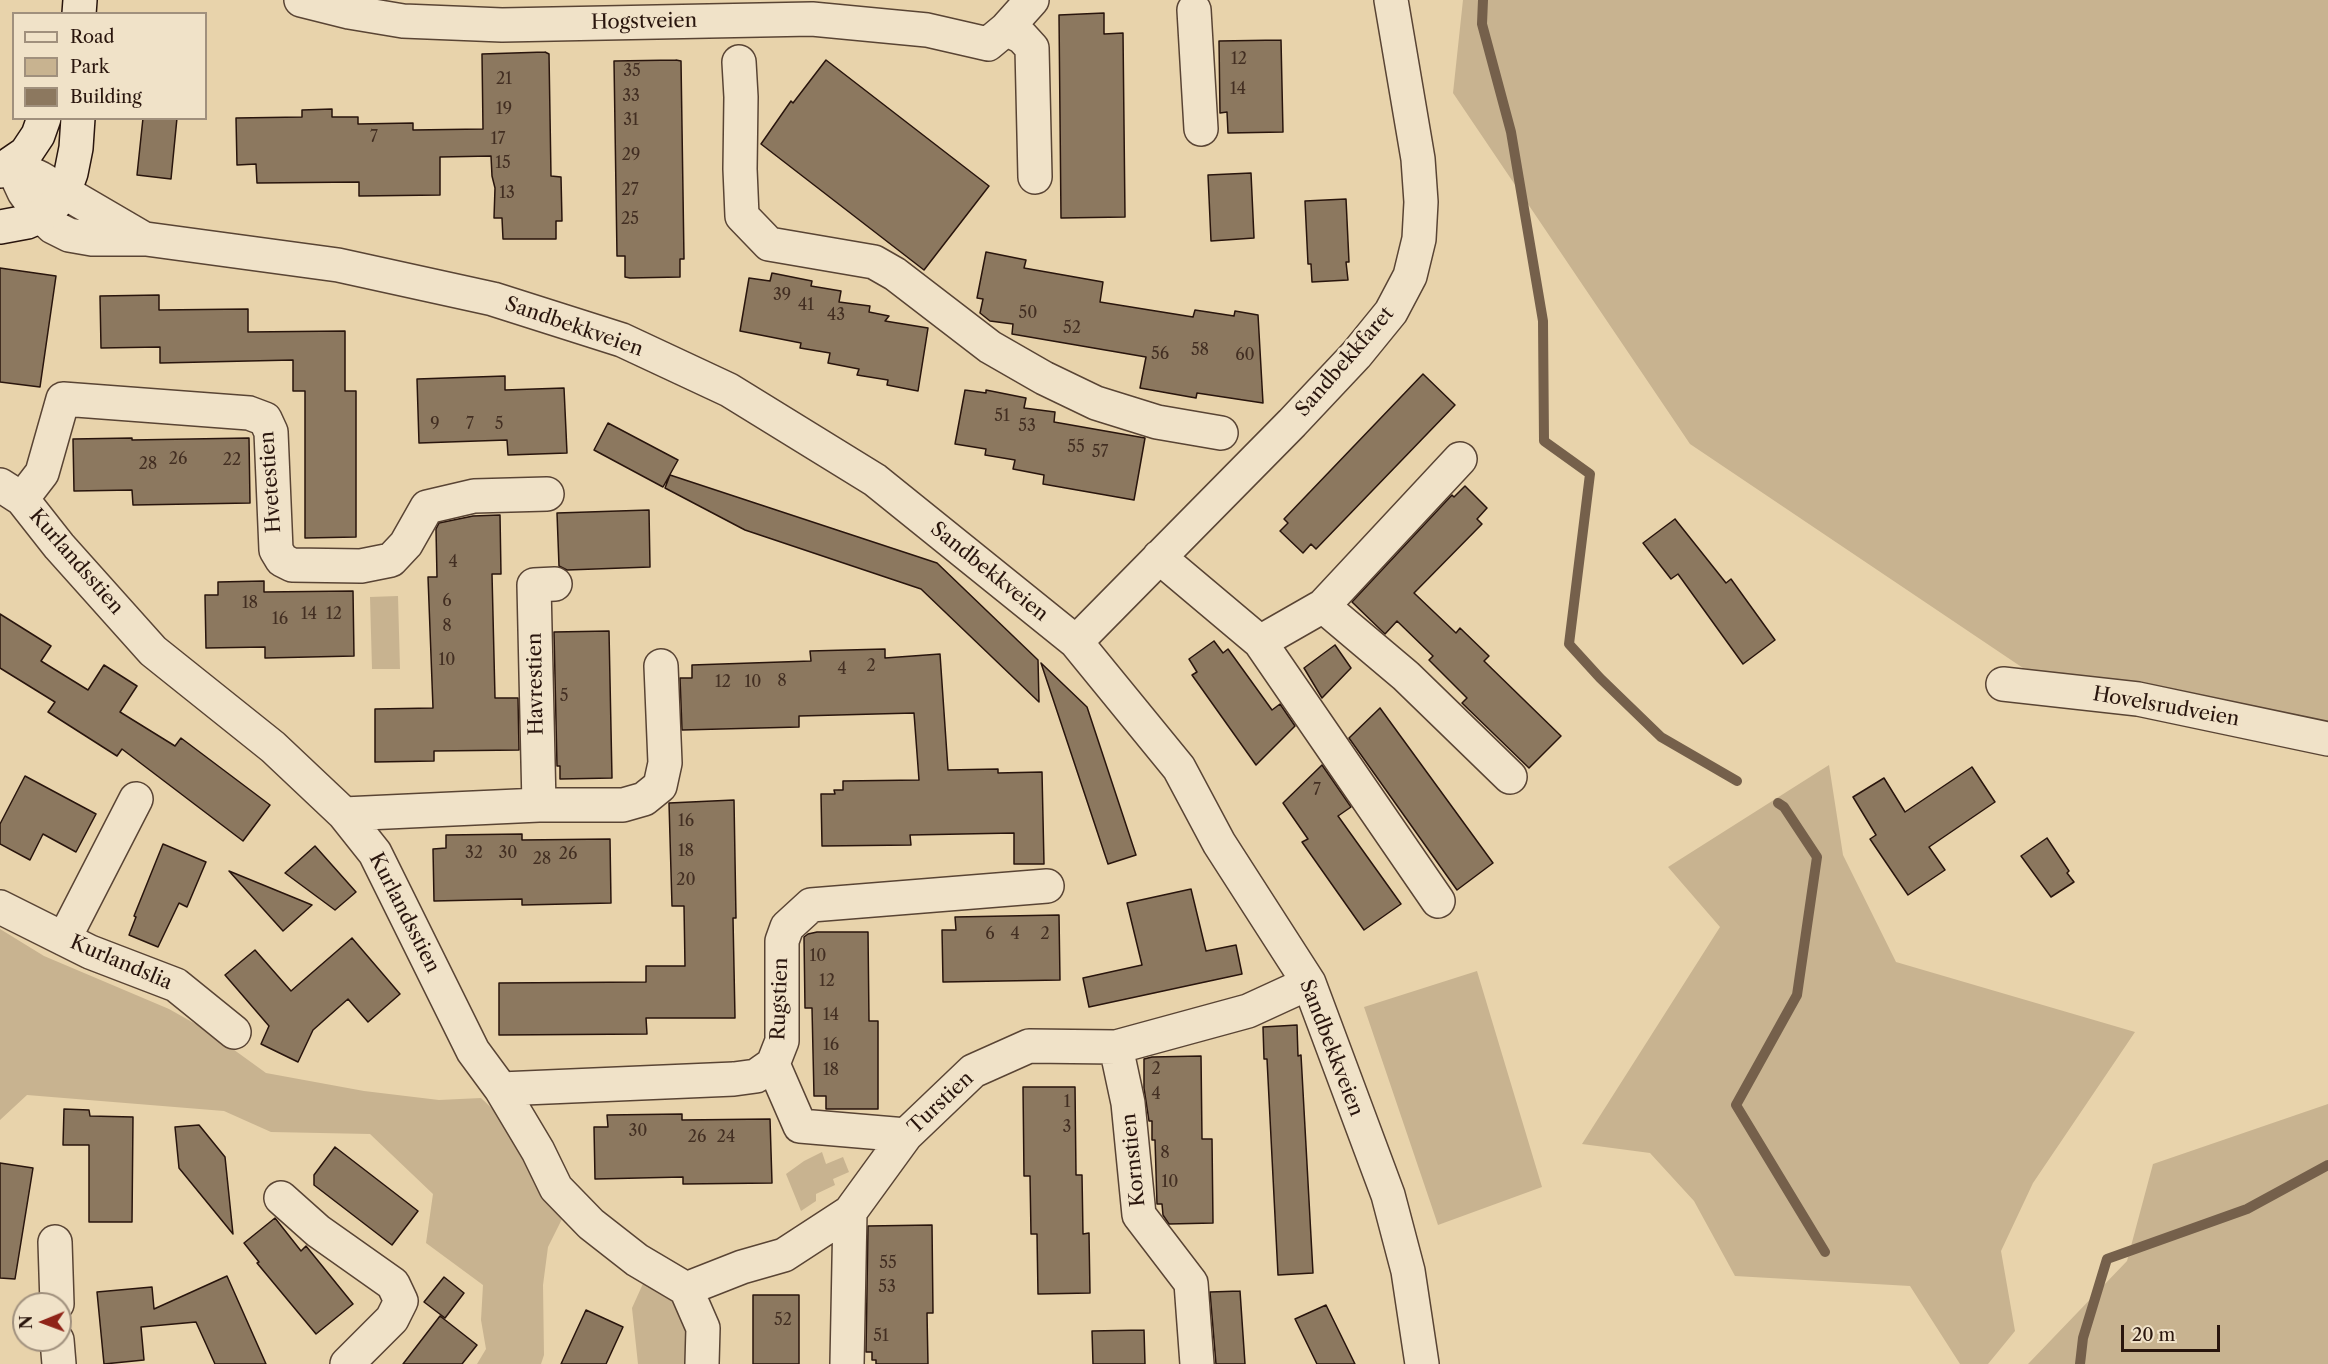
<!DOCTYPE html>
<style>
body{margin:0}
#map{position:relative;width:2328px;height:1364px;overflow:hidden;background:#e8d3ab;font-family:"Libre Caslon Text",serif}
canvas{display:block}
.legend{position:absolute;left:12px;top:12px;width:195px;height:108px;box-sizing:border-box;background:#f0e2c8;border:2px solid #a0907d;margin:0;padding:8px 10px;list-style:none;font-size:18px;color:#29150d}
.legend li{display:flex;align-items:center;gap:12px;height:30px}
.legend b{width:30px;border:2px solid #a0907d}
.north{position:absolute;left:12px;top:1292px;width:60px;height:60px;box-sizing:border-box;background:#f0e2c8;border:2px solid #a0907d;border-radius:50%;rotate:269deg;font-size:16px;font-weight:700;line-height:24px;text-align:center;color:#29150d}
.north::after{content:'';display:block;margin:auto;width:21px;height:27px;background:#8f2418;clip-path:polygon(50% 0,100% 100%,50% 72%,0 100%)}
.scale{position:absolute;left:2121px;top:1325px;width:99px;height:27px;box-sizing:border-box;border:3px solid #29150d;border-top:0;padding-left:8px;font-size:18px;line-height:21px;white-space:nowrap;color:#29150d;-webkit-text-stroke:4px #f0e2c8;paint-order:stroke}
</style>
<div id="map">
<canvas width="2328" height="1364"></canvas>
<ul class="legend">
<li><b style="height:8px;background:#f0e2c8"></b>Road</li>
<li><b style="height:16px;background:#c8b390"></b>Park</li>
<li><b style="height:16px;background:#8c785f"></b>Building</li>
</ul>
<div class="north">N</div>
<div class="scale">20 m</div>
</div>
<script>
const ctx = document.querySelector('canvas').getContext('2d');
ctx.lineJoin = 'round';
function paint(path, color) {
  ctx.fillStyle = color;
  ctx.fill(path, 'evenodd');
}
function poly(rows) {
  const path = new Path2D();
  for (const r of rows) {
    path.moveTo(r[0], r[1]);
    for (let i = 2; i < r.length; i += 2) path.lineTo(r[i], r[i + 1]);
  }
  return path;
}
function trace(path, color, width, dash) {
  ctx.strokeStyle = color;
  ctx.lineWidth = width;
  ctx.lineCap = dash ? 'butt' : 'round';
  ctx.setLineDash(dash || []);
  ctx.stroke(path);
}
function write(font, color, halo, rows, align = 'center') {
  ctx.font = font + ' "Libre Caslon Text",serif';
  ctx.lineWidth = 6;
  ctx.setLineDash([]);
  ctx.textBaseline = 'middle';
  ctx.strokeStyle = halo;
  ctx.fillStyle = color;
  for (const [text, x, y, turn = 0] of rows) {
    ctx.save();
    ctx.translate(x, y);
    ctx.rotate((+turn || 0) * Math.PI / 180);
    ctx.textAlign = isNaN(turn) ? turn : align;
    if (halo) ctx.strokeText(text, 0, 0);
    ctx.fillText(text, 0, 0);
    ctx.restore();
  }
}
paint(poly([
 [1463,0,2328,0,2328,726,2023,668,1690,444,1453,93],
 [398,596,400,669,372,669,370,597],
 [1829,765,1843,855,1896,962,2135,1032,2033,1183,2001,1251,2015,1331,1988,1364,1960,1364,1910,1286,1735,1276,1694,1201,1650,1153,1582,1144,1720,927,1668,867],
 [0,929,44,956,169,1009,208,1031,266,1073,364,1091,439,1100,481,1098,504,1120,569,1205,548,1247,543,1285,544,1355,541,1364,477,1364,486,1349,481,1320,483,1285,426,1243,433,1194,370,1134,271,1132,224,1111,27,1095,0,1120],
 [1477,971,1542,1187,1438,1225,1364,1007],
 [2328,1104,2328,1364,2028,1364,2127,1261,2153,1164],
 [822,1152,826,1164,843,1157,849,1172,833,1179,835,1185,816,1194,816,1201,801,1211,786,1174,804,1161],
 [646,1277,692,1317,688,1364,638,1364,632,1308]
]), '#c8b390');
trace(poly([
 [1483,0,1482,24,1511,132,1543,321,1544,441,1590,474,1569,644,1600,678,1661,737,1737,781],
 [1778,803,1784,807,1817,857,1797,995,1736,1105,1825,1252],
 [2080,1364,2083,1338,2107,1259,2247,1209,2328,1165]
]), '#75604b', 10);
const building = poly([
 [1104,13,1104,34,1123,33,1125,217,1061,218,1059,15,1104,13],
 [1281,40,1283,132,1228,133,1227,112,1220,113,1219,41,1281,40],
 [545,52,549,54,551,176,561,177,562,221,556,221,556,239,503,239,502,218,494,218,495,188,492,176,491,156,440,157,440,195,359,196,359,182,257,183,256,164,237,165,236,118,302,117,302,110,332,109,332,117,358,117,358,124,413,123,413,130,483,129,482,54,545,52],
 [676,60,681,61,684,259,680,259,680,277,630,278,625,277,625,256,617,256,614,61,676,60],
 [826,60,989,186,924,270,761,144,791,101,793,103,826,60],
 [143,118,177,118,171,179,137,175,143,118],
 [1251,173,1254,238,1211,241,1208,175,1251,173],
 [1346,199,1349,262,1346,262,1348,280,1312,282,1311,264,1308,264,1305,201,1346,199],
 [986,252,1026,260,1024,268,1103,282,1100,302,1193,317,1195,310,1234,316,1235,311,1258,315,1263,403,1197,393,1196,398,1140,388,1146,357,1012,334,1013,324,990,321,980,313,983,299,977,298,986,252],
 [0,268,56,276,40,387,0,382,0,268],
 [772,273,812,281,811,286,841,291,839,302,870,306,869,312,889,316,885,321,928,328,918,391,887,385,888,380,857,375,859,369,828,363,830,353,800,348,801,343,740,331,749,278,770,281,772,273],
 [159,295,159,310,248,309,248,332,345,331,345,391,356,391,356,537,305,538,305,391,293,391,293,360,160,363,160,347,101,348,100,296,159,295],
 [1423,374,1455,405,1316,549,1311,544,1303,553,1280,531,1288,523,1284,519,1423,374],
 [505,376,505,390,564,388,567,453,508,455,507,440,419,443,417,379,505,376],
 [965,390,986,393,986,390,1026,398,1024,408,1055,412,1054,422,1145,438,1134,500,1043,484,1044,475,1013,469,1015,460,985,455,986,449,955,444,965,390],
 [608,423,678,460,663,487,594,450,608,423],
 [132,438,132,440,249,438,250,503,133,505,132,490,74,491,73,439,132,438],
 [670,475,937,563,1038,660,1039,702,921,589,745,530,665,488,670,475],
 [1465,486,1487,508,1477,519,1482,524,1414,593,1456,633,1460,628,1489,656,1484,661,1561,736,1529,768,1462,703,1467,698,1429,660,1433,656,1397,621,1385,634,1352,602,1452,495,1454,497,1465,486],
 [649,510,650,567,567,570,559,566,557,513,649,510],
 [500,515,501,574,492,574,495,698,518,698,519,750,434,751,434,761,375,762,375,709,433,708,428,577,437,577,436,529,439,523,473,516,500,515],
 [1675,519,1726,583,1731,579,1775,640,1743,664,1678,574,1671,579,1643,543,1675,519],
 [264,581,264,592,353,591,354,656,265,658,265,647,206,648,205,595,218,595,218,582,264,581],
 [0,614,51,646,41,661,88,690,104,665,137,686,120,712,175,746,181,738,270,805,243,841,122,749,117,756,48,712,55,702,0,668,0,614],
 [609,631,612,778,560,779,560,766,557,766,554,632,609,631],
 [1214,641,1223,653,1228,649,1272,710,1280,704,1295,726,1256,765,1192,675,1197,672,1189,659,1214,641],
 [1335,645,1351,668,1322,698,1304,668,1335,645],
 [885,649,885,658,940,654,948,770,998,769,998,773,1042,772,1044,864,1014,864,1014,833,910,835,911,845,822,846,821,794,835,794,834,790,843,790,843,781,919,780,914,713,799,716,799,727,682,730,680,678,692,678,692,665,811,661,810,651,885,649],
 [1041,663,1087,707,1136,855,1108,864,1041,663],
 [1380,708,1493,863,1457,890,1349,738,1380,708],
 [1322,765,1351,807,1338,816,1401,904,1364,930,1302,842,1308,839,1283,803,1322,765],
 [1972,767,1995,802,1929,847,1945,870,1908,895,1870,839,1876,835,1853,797,1884,778,1905,812,1972,767],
 [25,776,96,814,76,852,43,834,30,860,0,844,0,824,25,776],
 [734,800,736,918,733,918,735,1018,646,1018,647,1034,499,1035,499,983,646,982,646,966,685,966,684,906,672,906,669,803,734,800],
 [522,834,522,840,610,839,611,903,522,905,522,899,434,901,433,849,446,848,446,835,522,834],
 [2047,838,2069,871,2067,873,2074,882,2051,897,2021,856,2047,838],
 [163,844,206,862,187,907,179,903,158,947,129,935,136,917,134,916,163,844],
 [315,846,356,892,335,910,285,873,315,846],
 [229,871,312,905,283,931,229,871],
 [1191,889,1206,951,1236,945,1242,974,1089,1007,1083,978,1142,965,1127,903,1191,889],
 [1059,915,1060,980,943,982,942,930,956,930,955,917,1059,915],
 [817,932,868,932,869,1021,878,1021,878,1109,826,1109,826,1096,814,1096,812,1008,805,1008,804,937,808,934,817,932],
 [352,938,400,994,368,1022,348,999,313,1030,298,1062,261,1044,269,1026,225,975,255,950,291,991,352,938],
 [1297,1025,1298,1056,1301,1055,1313,1273,1278,1275,1267,1059,1264,1059,1263,1027,1297,1025],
 [1201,1056,1202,1139,1212,1139,1213,1223,1169,1224,1163,1215,1162,1204,1157,1204,1155,1140,1152,1140,1152,1121,1149,1121,1144,1088,1144,1059,1152,1057,1201,1056],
 [1023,1087,1075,1087,1076,1175,1082,1175,1083,1234,1089,1233,1090,1293,1038,1294,1037,1234,1031,1234,1030,1176,1024,1176,1023,1087],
 [64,1109,89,1110,90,1116,133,1117,132,1222,89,1222,89,1145,63,1145,64,1109],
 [682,1114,682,1120,770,1119,772,1183,683,1184,683,1177,595,1179,594,1127,608,1127,607,1115,682,1114],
 [199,1125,225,1157,233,1234,179,1168,175,1127,199,1125],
 [335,1147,418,1211,392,1245,314,1185,314,1175,335,1147],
 [0,1163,33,1168,15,1279,0,1278,0,1163],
 [275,1218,301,1251,306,1246,353,1304,316,1334,257,1263,259,1262,244,1243,275,1218],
 [932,1225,933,1313,927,1313,928,1364,876,1364,876,1360,872,1360,872,1352,866,1352,868,1226,932,1225],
 [227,1276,266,1364,215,1364,196,1322,141,1327,144,1360,104,1364,97,1292,152,1287,154,1309,227,1276],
 [444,1277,464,1293,445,1318,424,1302,444,1277],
 [1240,1291,1245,1364,1216,1364,1210,1292,1240,1291],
 [753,1295,799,1295,799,1364,753,1364,753,1295],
 [1326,1305,1355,1364,1317,1364,1295,1319,1326,1305],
 [586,1310,623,1327,606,1364,561,1364,586,1310],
 [440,1316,477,1345,462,1364,403,1364,440,1316],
 [1144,1330,1145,1364,1093,1364,1092,1331,1144,1330]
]);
paint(building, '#8c785f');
trace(building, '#29150d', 1.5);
const street = poly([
 [301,0,349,12,403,21,502,25,812,19,927,30,988,44,1006,29,1032,0],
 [1194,10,1201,129],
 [1006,29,1022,37,1032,48,1035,177],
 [739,62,741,97,740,169,742,216,769,244,874,262,895,274,990,347,1044,378,1096,403,1157,422,1221,433],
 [11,164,24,192,41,216,53,227,69,235,92,239,146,239,338,265,493,299,622,340,729,390,875,480,1076,642,1179,768,1219,843,1309,983,1388,1195,1408,1271,1422,1364],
 [11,164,40,178,141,237],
 [0,485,22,499,59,546,153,651,273,747,344,814,375,853,473,1051,501,1089,538,1151,556,1188,591,1224,637,1260,686,1289,703,1328,702,1364],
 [22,499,42,473,63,399,249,413,265,419,271,432,276,550,282,560,292,565,361,566,391,560,406,544,427,507,474,496,547,494],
 [1159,557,1260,642,1323,606,1460,459],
 [1323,606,1406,676,1510,777],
 [1076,642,1292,423,1356,355,1391,312,1410,276,1419,239,1421,202,1418,159,1391,0],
 [1260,642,1438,901],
 [2003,684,2138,699,2328,739],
 [539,805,534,585,555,584],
 [344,814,539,805,623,805,644,799,660,786,665,763,661,666],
 [0,907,90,952,176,985,234,1032],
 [64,939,136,799],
 [1116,1047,1128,1103,1139,1215,1191,1283,1197,1364],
 [773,1064,800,1126,906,1135],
 [501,1089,734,1079,756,1076,773,1064,782,1041,782,941,787,927,811,905,1047,886],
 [281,1198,318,1231,393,1284,401,1301,392,1319,347,1364],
 [55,1242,57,1304],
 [686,1289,742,1267,784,1255,850,1212,906,1135,973,1071,1029,1046,1116,1047,1248,1011,1309,983],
 [57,1340,59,1364],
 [847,1364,850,1212]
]);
const secondary = poly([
 [79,14,80,0],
 [0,171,26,153,38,135,44,118],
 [0,227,27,222,41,216,54,205,64,192,71,173,76,148,78,118]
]);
trace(street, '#594434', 36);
trace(secondary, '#29150d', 36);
trace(street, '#f0e2c8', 33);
trace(secondary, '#f0e2c8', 33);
write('16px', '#422e22', null, [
 ["12",1239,59],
 ["35",632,71],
 ["21",504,79],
 ["14",1238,89],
 ["33",631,96],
 ["19",504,109],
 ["31",631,120],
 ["7",374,137],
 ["17",498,139],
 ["29",631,155],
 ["15",503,163],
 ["27",630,190],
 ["13",507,193],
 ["25",630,219],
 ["39",782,295],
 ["41",806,305],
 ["50",1028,313],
 ["43",836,315],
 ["52",1072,328],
 ["58",1200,350],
 ["56",1160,354],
 ["60",1245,355],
 ["51",1002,416],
 ["9",435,424],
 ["7",470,424],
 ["5",499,424],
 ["53",1027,426],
 ["55",1076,447],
 ["57",1100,452],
 ["26",178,459],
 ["22",232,460],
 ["28",148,464],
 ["4",453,562],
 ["6",447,601],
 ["18",250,603],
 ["14",309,614],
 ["12",334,614],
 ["16",280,619],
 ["8",447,626],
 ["10",447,660],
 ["2",871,666],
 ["4",842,669],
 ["8",782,681],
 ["12",723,682],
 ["10",753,682],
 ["5",564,696],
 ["7",1317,790],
 ["16",686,821],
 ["18",686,851],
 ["32",474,853],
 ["30",508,853],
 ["26",568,854],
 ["28",542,859],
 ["20",686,880],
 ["6",990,934],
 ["4",1015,934],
 ["2",1045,934],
 ["10",818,956],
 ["12",827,981],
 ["14",831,1015],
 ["16",831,1045],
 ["2",1156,1069],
 ["18",831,1070],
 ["4",1156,1094],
 ["1",1067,1102],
 ["3",1067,1127],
 ["30",638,1131],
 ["26",697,1137],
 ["24",726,1137],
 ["8",1165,1153],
 ["10",1170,1182],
 ["55",888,1263],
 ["53",887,1287],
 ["52",783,1320],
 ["51",881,1336]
]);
write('20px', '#29150d', '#f0e2c8', [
 ["Hogstveien",644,22,-1],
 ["Sandbekkveien",574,327,19],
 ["Sandbekkfaret",1345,362,-49],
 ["Hvetestien",271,482,-94],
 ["Kurlandsstien",76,562,49],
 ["Sandbekkveien",989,572,39],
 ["Havrestien",536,684,-91],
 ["Hovelsrudveien",2166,707,10],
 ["Kurlandsstien",404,913,63],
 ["Kurlandslia",121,963,23],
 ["Rugstien",780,999,-88],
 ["Sandbekkveien",1331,1048,69],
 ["Turstien",941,1103,-43],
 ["Kornstien",1134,1160,-96]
]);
</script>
